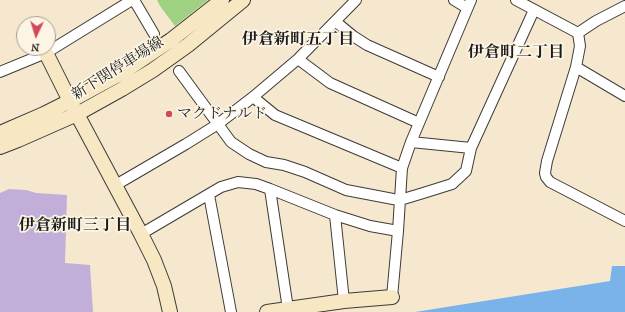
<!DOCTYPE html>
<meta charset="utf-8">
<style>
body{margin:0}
#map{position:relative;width:625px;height:312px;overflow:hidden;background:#f6e8cf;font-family:"IM FELL French Canon",serif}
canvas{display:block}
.north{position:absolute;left:16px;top:16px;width:40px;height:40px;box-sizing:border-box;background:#fcf5e5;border:1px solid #a29e95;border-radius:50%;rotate:184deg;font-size:11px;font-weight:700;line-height:16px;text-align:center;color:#1c1c1c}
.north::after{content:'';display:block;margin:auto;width:14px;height:18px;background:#d1495b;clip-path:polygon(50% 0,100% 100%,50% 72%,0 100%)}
</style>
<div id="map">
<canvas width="625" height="312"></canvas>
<div class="north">N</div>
</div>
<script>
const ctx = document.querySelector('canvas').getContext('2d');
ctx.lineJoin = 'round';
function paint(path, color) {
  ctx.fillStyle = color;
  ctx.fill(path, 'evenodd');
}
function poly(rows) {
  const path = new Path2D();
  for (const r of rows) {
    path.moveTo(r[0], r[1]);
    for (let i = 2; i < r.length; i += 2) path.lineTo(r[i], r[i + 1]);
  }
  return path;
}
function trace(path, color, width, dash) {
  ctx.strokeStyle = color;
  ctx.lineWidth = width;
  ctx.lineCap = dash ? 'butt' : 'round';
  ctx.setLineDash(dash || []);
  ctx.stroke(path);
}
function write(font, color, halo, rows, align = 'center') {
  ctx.font = font + ' "IM FELL French Canon","Noto Serif JP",serif';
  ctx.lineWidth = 3.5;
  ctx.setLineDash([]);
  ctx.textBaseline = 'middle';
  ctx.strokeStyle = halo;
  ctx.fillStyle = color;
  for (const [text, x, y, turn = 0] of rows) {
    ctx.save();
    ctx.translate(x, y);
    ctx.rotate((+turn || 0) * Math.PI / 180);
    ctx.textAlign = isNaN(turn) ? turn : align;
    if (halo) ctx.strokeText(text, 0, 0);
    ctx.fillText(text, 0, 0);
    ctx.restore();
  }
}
paint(poly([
 [157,0,208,0,175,26,160,6]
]), '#9ed181');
paint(poly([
 [612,266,625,266,625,312,415,312,610,281]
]), '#79b3ea');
paint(poly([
 [9,189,26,190,36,193,67,195,65,263,90,265,93,312,0,312,0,193]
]), '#c1aed9');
const street = poly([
 [134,0,154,34],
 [454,0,467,8],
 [516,0,578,33],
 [336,22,353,36,367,45,439,77],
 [578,33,580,46,576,67,547,161,545,173,546,177,550,182,625,221],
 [578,33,596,21,625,6],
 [298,59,330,83,419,123],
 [576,67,625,96],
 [179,71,231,142,249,154,266,162,284,165,305,172,346,190,393,199,400,200,420,194,452,184,466,171,471,148,534,10],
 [0,72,46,53,132,0],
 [253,97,275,115,402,168],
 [411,142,471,148],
 [114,186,186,144,218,124,253,97,298,59,356,0],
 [270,189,288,309],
 [209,195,231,312],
 [335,215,344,301],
 [141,234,221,187,238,182,256,184,270,189,335,215,370,226,398,231],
 [392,297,398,231,402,168,411,142,471,0]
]);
const secondary = poly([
 [46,53,70,101,141,234,154,260,164,286,170,312],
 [0,133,44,114,70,101,125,71,171,40,222,0],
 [0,147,18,140,77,114,122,89,153,70,188,45,243,0],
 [267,312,344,301,392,297]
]);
trace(street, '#3d3b37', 12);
trace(secondary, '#3d3b37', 16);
trace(street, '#fff', 10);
trace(secondary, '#f7e8c3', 14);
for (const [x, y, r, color] of [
 [169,114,4,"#d1495b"]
]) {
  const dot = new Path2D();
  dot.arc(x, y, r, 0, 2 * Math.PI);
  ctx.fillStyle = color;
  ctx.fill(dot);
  trace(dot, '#fcf5e5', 1.5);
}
write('15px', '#1c1c1c', '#fcf5e5', [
 ["新下関停車場線",118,69,-32]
]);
write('15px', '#1c1c1c', '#fcf5e5', [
 ["マクドナルド",177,114]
], 'left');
write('bold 16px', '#1c1c1c', '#fcf5e5', [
 ["伊倉新町五丁目",298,40],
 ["伊倉町二丁目",516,53],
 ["伊倉新町三丁目",75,226]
]);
</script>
